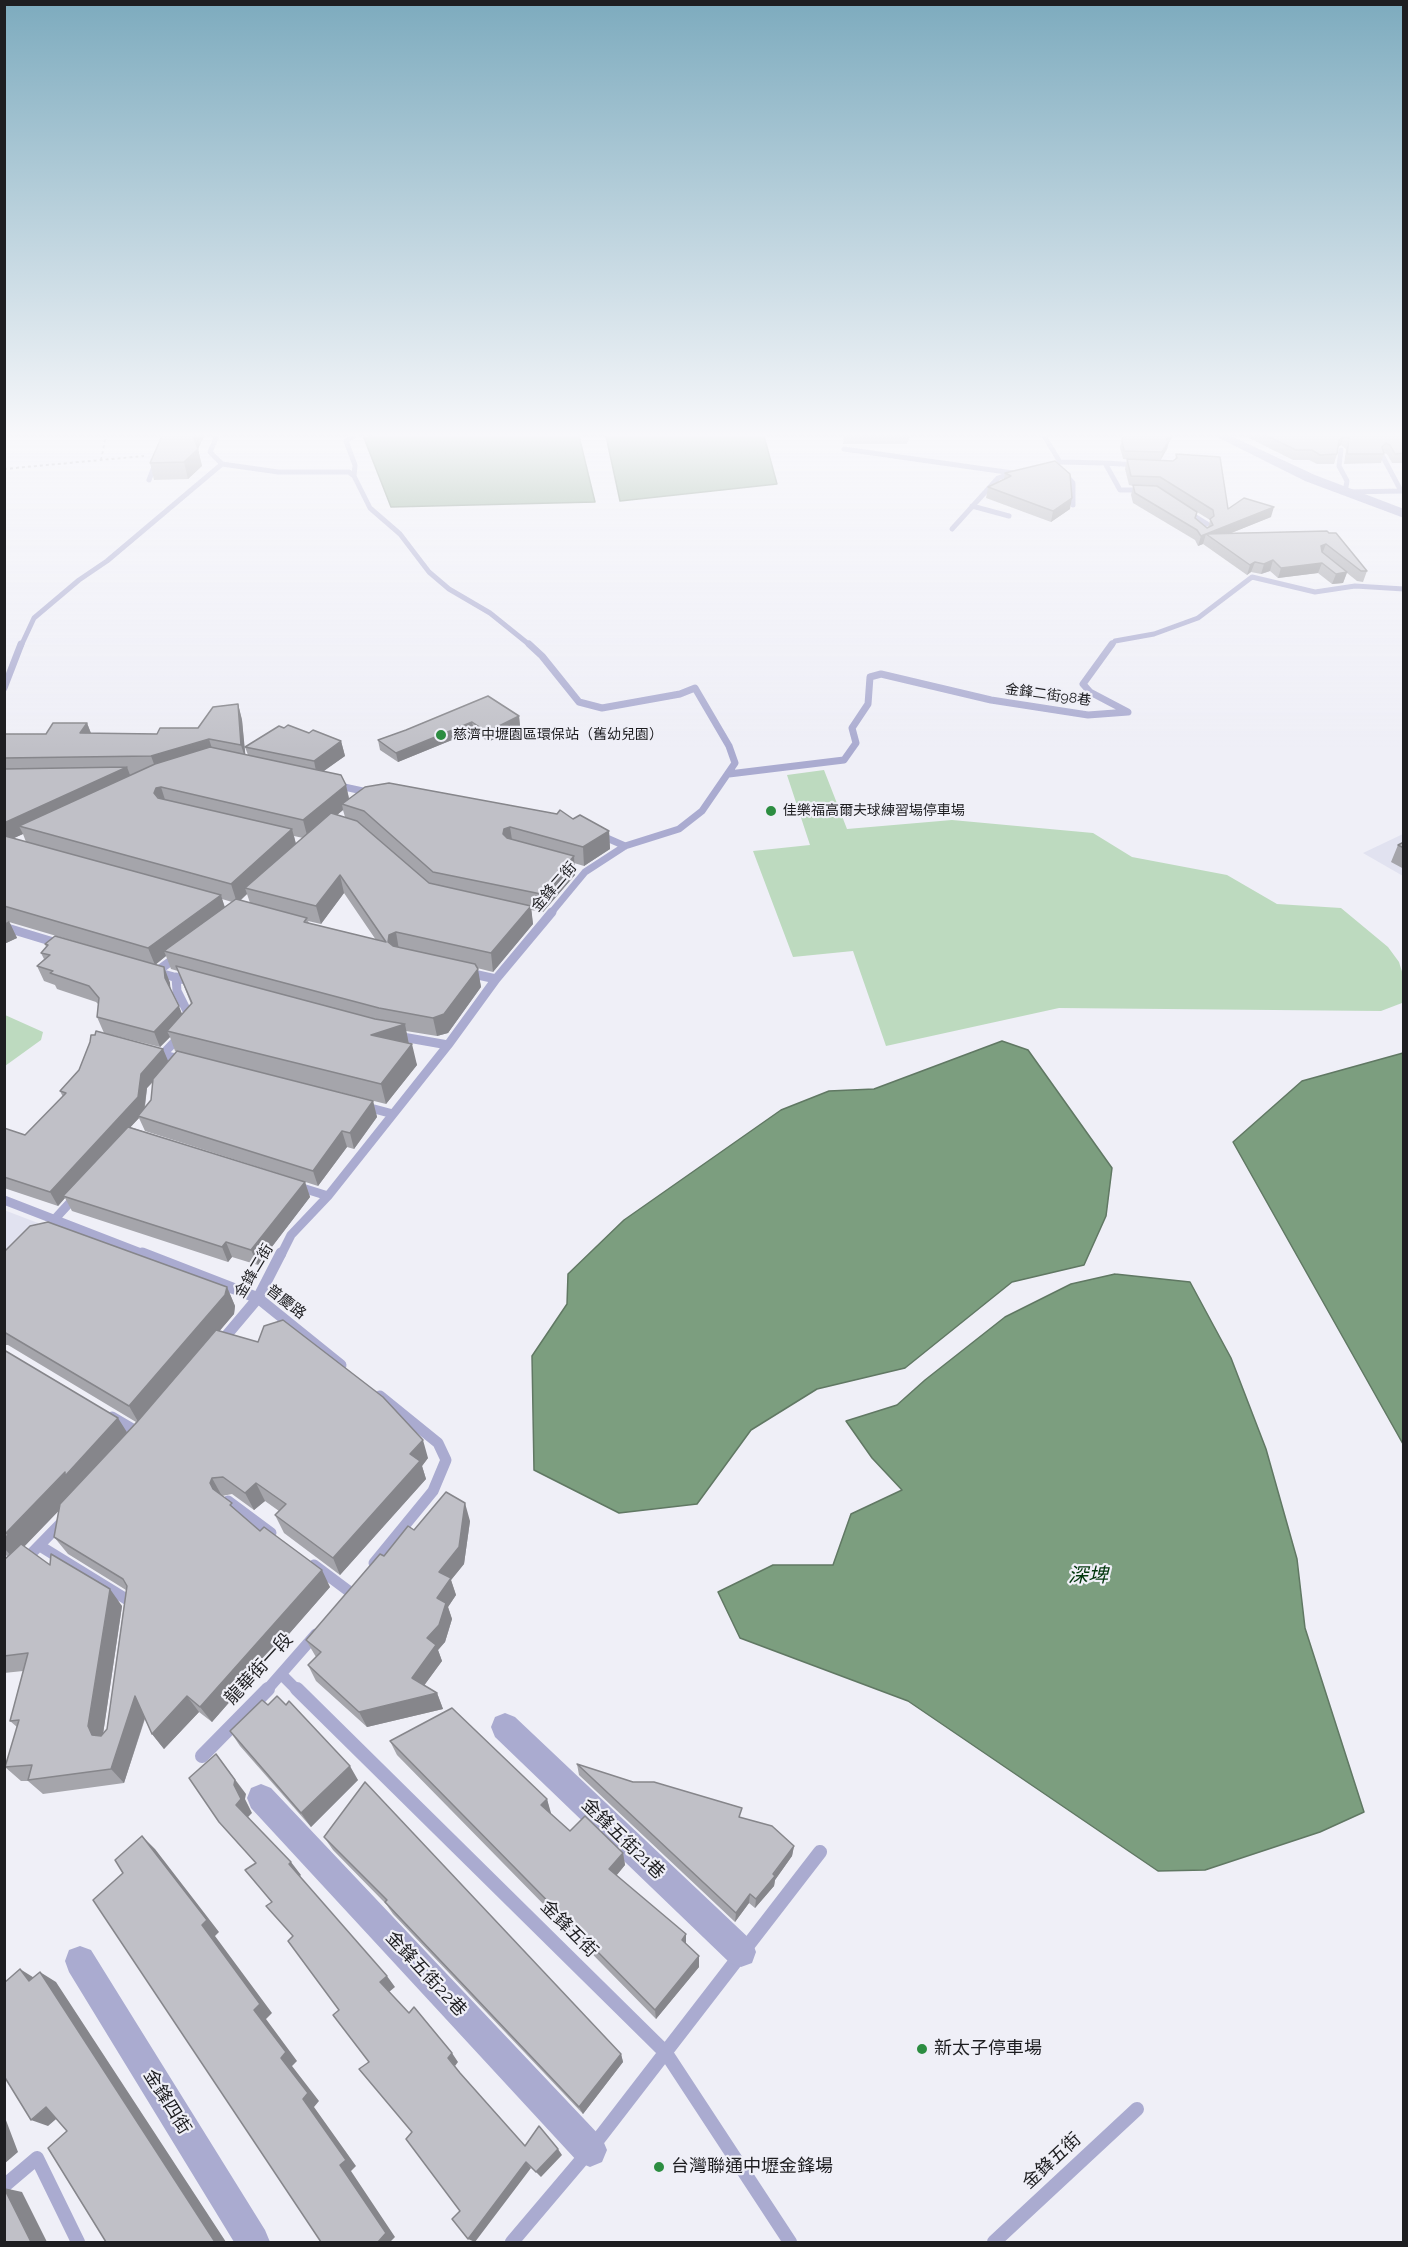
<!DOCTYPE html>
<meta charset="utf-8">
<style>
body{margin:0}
#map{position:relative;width:1408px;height:2247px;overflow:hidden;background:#efeff7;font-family:Raleway,sans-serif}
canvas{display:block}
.frame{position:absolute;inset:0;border:6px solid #1e1e21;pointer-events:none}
</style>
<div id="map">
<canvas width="1408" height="2247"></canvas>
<div class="frame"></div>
</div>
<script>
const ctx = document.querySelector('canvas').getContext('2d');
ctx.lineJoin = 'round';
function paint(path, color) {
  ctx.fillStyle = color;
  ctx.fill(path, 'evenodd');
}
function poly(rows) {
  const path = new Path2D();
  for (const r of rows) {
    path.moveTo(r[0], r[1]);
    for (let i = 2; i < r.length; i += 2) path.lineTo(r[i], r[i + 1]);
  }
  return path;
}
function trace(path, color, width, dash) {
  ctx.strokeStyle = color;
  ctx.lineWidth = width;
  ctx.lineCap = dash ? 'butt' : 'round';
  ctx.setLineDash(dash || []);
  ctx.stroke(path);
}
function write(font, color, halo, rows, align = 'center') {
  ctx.font = font + ' Raleway,"Noto Sans TC",sans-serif';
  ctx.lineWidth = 4.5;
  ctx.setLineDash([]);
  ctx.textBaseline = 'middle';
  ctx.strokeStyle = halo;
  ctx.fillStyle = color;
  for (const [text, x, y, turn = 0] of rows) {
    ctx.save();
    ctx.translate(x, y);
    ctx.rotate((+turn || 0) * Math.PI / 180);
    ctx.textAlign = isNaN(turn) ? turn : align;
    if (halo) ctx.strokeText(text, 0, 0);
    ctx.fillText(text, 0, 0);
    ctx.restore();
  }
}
paint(poly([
 [1403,834,1403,876,1363,853],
 [4,1210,38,1223,37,1231,4,1259]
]), '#e1e2f0');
paint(poly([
 [824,770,847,829,952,820,1093,833,1132,857,1227,875,1277,904,1341,908,1388,947,1399,962,1403,975,1402,1003,1381,1011,1059,1008,886,1046,853,951,793,957,753,851,810,845,787,775],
 [5,1015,43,1032,41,1040,5,1066]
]), '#bddabf');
const water = poly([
 [375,436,579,436,595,502,391,507,364,438,375,436],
 [606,436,764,436,777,484,620,501,606,436],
 [1002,1041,1028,1050,1112,1168,1106,1216,1084,1265,1012,1282,905,1368,817,1389,751,1430,697,1504,619,1513,534,1470,532,1356,567,1304,568,1274,624,1220,781,1110,829,1091,874,1089,1002,1041],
 [1403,1053,1404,1053,1403,1444,1233,1142,1302,1081,1403,1053],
 [1115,1274,1190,1282,1231,1358,1266,1449,1297,1559,1305,1628,1364,1812,1320,1832,1205,1870,1158,1871,908,1701,740,1638,718,1592,773,1565,833,1565,851,1514,902,1490,872,1458,846,1421,897,1405,925,1380,1005,1317,1071,1284,1115,1274]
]);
paint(water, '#7c9e7f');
trace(water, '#607863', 1.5);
trace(poly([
 [101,460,106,436],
 [4,469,144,456]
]), '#aaaab1', 2, [3, 3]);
trace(poly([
 [217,436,210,452,222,464],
 [354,436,346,441,355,465,354,476],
 [1044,436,1060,462,1105,463,1120,490,1142,490],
 [844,449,1013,473],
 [1341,450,1339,466,1347,481,1345,492,1404,491],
 [1383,457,1400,489],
 [1105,463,1138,465],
 [222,464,278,472,349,472,354,476,370,508,400,534,429,572,449,589,490,613,531,646],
 [1064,472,1073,483,1073,505],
 [149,480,155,464],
 [972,506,1009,516],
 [1186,511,1207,524,1197,526,1200,529],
 [952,529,998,478,1012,473],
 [21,646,34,618,79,580,107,561,222,464],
 [1111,646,1115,641,1154,634,1198,618,1252,577,1315,592,1355,586,1404,589]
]), '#aaabd0', 5);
trace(poly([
 [529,644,542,656,579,702,602,708,680,694,695,688,729,746,735,763,702,811,679,829,625,846,585,872,551,913],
 [4,688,21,644],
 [729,774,844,760,856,743,852,728,868,704,870,677,881,674,991,700,1088,715,1128,712,1090,692,1083,684,1112,644],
 [335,785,372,793],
 [600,835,625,846]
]), '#aaabd0', 7);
trace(poly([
 [4,927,60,944],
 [156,972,192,982],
 [156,972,178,956],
 [469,973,496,979],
 [176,977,177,991,192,1021],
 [397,1036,448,1045],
 [154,1053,184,1060],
 [162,1055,181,1035],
 [363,1106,393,1114],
 [296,1186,328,1196],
 [4,1200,146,1255],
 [53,1221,76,1196],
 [281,1255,291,1235,328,1196,448,1045,496,979,552,912]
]), '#aaabd0', 9);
trace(poly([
 [142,1253,258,1298,341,1365],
 [220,1343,258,1298,281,1253],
 [112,1417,141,1434],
 [228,1501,271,1533],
 [40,1546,131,1602,130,1607],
 [26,1559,64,1520],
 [374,1563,433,1491,446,1460,438,1443,380,1396],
 [314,1565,350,1592],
 [282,1675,298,1691],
 [266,1691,316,1634]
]), '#aaabd0', 11);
trace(poly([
 [297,1689,666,2053,790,2242],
 [202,1756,268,1689],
 [4,2186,37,2158,78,2242],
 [512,2242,590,2150,820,1852],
 [994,2242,1137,2109]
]), '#aaabd0', 14);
paint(poly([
 [505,1713,515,1717,752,1941,756,1952,752,1963,741,1967,730,1963,495,1737,491,1727,495,1717,505,1713],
 [261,1784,271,1788,602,2138,607,2150,602,2162,590,2167,578,2162,251,1808,247,1798,251,1788,261,1784],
 [80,1946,91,1950,265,2230,270,2242,234,2242,69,1972,65,1961,69,1950,80,1946]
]), '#aaabd0');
paint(poly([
 [1215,436,1231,436,1315,475,1404,509,1404,518,1305,481,1215,436]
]), '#aaabd0');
paint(poly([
 [844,436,910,436,907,444,843,444],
 [1124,436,1173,436,1169,441,1167,449,1160,461,1173,461,1175,460,1176,454,1228,509,1271,517,1231,533,1327,531,1367,571,1363,582,1357,581,1347,573,1343,583,1332,584,1318,573,1278,578,1270,571,1261,574,1251,572,1247,575,1203,544,1198,546,1195,540,1133,503,1131,495,1133,486,1129,485,1125,469,1127,459,1145,460,1123,459,1120,447,1122,439],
 [1197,512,1210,520,1208,528,1196,518],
 [1245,436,1404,436,1404,463,1392,463,1387,454,1384,453,1381,463,1344,464,1346,449,1341,445,1338,447,1337,454,1334,464,1317,464,1309,460,1293,460],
 [198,449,202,466,188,479,154,480,150,463],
 [1055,461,1070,509,1051,522,986,498,988,487,1004,479,1005,473],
 [238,704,242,720,245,755,248,755,245,747,284,728,309,733,341,741,345,756,323,771,346,785,349,798,573,819,609,831,610,849,584,866,574,863,575,875,543,912,531,910,533,924,493,972,477,968,481,987,448,1033,437,1036,406,1031,409,1044,417,1065,386,1104,175,1051,170,1037,160,1047,104,1033,97,1017,98,1004,96,1002,57,989,55,985,44,981,37,966,44,959,41,953,46,947,45,944,164,967,170,983,170,989,182,1014,191,1004,178,971,171,969,166,956,155,965,9,922,17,938,4,944,4,734,46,734,87,723,91,733,157,734,198,728],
 [343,810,345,817,337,815],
 [23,834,26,842,13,838],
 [294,836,303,838,296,844],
 [344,893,376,940,309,923,308,921,321,924],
 [247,894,250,903,241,900],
 [222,899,232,902,225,907],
 [519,716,520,726,488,742,474,731,398,762,380,750,378,740,406,730],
 [1404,842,1404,869,1391,862,1398,845],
 [90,1042,163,1049,168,1062,373,1101,377,1117,354,1149,347,1147,318,1186,145,1131,139,1118,130,1127,305,1182,310,1197,258,1265,232,1257,228,1262,72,1211,65,1198,58,1206,4,1188,4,1128,25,1135,63,1097,60,1091,79,1070],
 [153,1082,151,1100,145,1107,147,1088],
 [4,1252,227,1287,235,1306,234,1314,219,1331,428,1458,422,1466,426,1479,340,1575,284,1533,275,1515,279,1511,265,1501,254,1510,232,1494,222,1496,236,1510,260,1531,330,1587,212,1722,199,1712,164,1749,152,1734,145,1719,124,1783,43,1794,28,1781,21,1781,5,1767,17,1727,10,1721,23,1671,4,1673,4,1560,8,1556,4,1555,4,1350,127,1432,136,1422,8,1345,4,1345],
 [59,1510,54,1537,68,1554,126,1590,107,1729,103,1734,122,1606,50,1565,24,1546],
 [470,1521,464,1564,451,1580,456,1595,448,1607,452,1619,445,1642,438,1650,442,1661,424,1685,437,1693,443,1709,367,1727,316,1681,308,1665,316,1657,306,1640,384,1556],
 [230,1731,358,1780,311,1827,240,1746],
 [390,1741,547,1799,550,1813,570,1831,623,1853,625,1865,616,1876,686,1934,686,1944,699,1967,656,2019,397,1755],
 [577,1764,741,1818,794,1846,792,1856,775,1880,774,1886,755,1908,749,1903,735,1922,579,1775],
 [324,1837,621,2054,623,2062,583,2114,393,1914,386,1904,333,1850]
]), '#a5a5ab');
paint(poly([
 [193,436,204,436,198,449,202,466,188,479,184,462],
 [1169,436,1173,436,1169,441,1167,449,1160,461,1166,440],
 [1344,436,1341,445,1336,449,1339,440],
 [1072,498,1070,509,1051,522,1053,511],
 [1274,507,1271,517,1214,540,1206,534,1203,544,1198,546,1201,536],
 [1326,544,1322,554,1321,546],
 [1273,560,1270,571,1261,574,1264,564],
 [1255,562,1251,572,1247,575,1250,565],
 [1322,563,1318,573,1278,578,1281,568],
 [1347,572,1343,583,1332,584,1336,574],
 [238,704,242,720,246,761,241,745],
 [519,716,520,726,488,742,487,732],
 [472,722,474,731,398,762,396,753],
 [87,723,93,739,80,733],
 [209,739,214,755,157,772,151,756],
 [341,741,345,756,317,776,314,761],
 [127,767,133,783,19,826,23,834,8,841,4,844,4,823],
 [346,785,350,804,342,804,343,810,308,839,303,820],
 [161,787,167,806,154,793,156,788],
 [510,827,513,846,503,834,504,829],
 [292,829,297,848,245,888,247,894,237,903,231,884],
 [609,831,610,849,584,866,583,847],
 [574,856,575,875,543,912,541,894],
 [340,875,344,893,321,924,316,906],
 [221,895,226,912,164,951,166,956,155,965,148,948],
 [531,906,533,924,493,972,491,953],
 [9,921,17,938,4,944,4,924],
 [396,932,399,950,388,942,389,935],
 [164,967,170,983,171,994,165,978],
 [478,969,481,987,448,1033,437,1036,433,1018],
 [179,1006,185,1022,167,1031,170,1037,160,1047,154,1032],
 [405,1024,409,1045,371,1035],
 [412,1044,417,1065,386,1104,381,1084],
 [163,1049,169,1063,147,1088,144,1111,138,1116,139,1118,66,1197,63,1196,65,1198,58,1206,50,1192,141,1074],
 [373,1101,377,1117,354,1149,350,1133],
 [342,1131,347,1147,318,1186,313,1171],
 [305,1182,310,1197,258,1265,251,1250],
 [226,1242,232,1257,228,1262,222,1247],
 [227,1287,235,1306,234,1314,140,1425,129,1406],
 [118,1418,130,1437,21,1550,14,1559,4,1548,4,1538,6,1533],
 [423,1440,428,1458,422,1466,426,1479,340,1575,333,1558,410,1454],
 [212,1478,222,1496,213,1489,210,1483],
 [256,1483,265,1501,254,1510,245,1493],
 [465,1503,470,1521,464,1564,451,1580,456,1595,448,1607,452,1619,445,1642,438,1650,442,1661,418,1694,412,1678,427,1638,437,1598,439,1572],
 [322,1570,330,1587,212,1722,200,1707],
 [110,1589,122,1606,102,1741,92,1735,88,1726],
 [437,1693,443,1709,367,1727,359,1712],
 [135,1696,147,1711,124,1783,111,1769],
 [187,1696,199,1712,164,1749,152,1734],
 [216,1754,246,1794,245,1799,252,1813,247,1818,236,1805],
 [350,1766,358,1780,311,1827,301,1813],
 [547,1799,551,1813,545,1819,541,1805],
 [142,1836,155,1849,219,1932,215,1936,272,2013,266,2019,297,2061,292,2066,319,2101,314,2107,356,2166,351,2171,395,2237,390,2242,378,2242,340,2165,281,2058,202,1925],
 [794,1846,792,1856,775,1880,774,1886,755,1908,756,1899],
 [623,1853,625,1865,611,1882,609,1869],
 [291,1862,301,1875,299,1877,289,1864],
 [750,1894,749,1903,735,1922,736,1913],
 [686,1934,686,1945,682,1940],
 [699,1956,699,1967,656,2019,655,2010],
 [20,1969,36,1979,29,1981],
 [40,1972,56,1982,226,2242,215,2242],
 [387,1976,395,1987,389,1992,380,1982],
 [452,2053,458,2062,455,2066,448,2058],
 [621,2054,623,2062,583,2114,579,2107],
 [46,2107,62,2114,48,2126,31,2120],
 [4,2115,18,2152,4,2164],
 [558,2149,562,2155,541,2177,536,2172],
 [526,2162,531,2168,475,2242,468,2239],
 [4,2188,22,2192,47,2242,31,2242]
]), '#86868b');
const building = poly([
 [162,436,193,436,198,449,184,462,150,463,162,436],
 [1124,436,1169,436,1166,440,1169,441,1162,452,1124,451,1122,439,1124,436],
 [1267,436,1344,436,1339,440,1337,454,1320,455,1312,450,1296,450,1267,436],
 [1344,436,1404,436,1404,453,1395,454,1390,445,1386,443,1382,447,1384,454,1347,454,1349,439,1344,436],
 [1176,454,1220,457,1228,509,1244,498,1274,507,1201,536,1197,530,1135,493,1133,485,1157,486,1197,512,1195,518,1207,528,1213,525,1210,519,1214,516,1213,510,1160,477,1131,476,1127,459,1173,461,1177,458,1176,454],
 [1055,461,1070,474,1072,498,1053,511,988,487,1011,476,1005,473,1055,461],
 [1327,531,1329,533,1336,533,1367,571,1361,571,1326,544,1321,546,1322,552,1347,572,1336,574,1322,563,1281,568,1273,560,1264,564,1255,562,1250,565,1206,534,1327,531],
 [488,696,519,716,487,732,472,722,396,753,378,740,406,730,488,696],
 [238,704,241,745,209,739,151,756,4,758,4,734,46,734,53,723,87,723,80,733,157,734,160,728,198,728,213,707,238,704],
 [288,725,309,733,313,730,341,741,314,761,245,747,279,726,284,728,288,725],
 [210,747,341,775,346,785,303,820,161,787,156,788,154,793,158,798,292,829,231,884,19,826,155,764,210,747],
 [127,767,4,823,4,769,127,767],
 [389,783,557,814,560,810,573,819,580,815,609,831,583,847,510,827,504,829,503,834,507,838,574,856,541,894,433,872,364,811,342,804,365,787,389,783],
 [331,813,357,821,429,883,531,906,491,953,396,932,389,935,388,942,393,946,475,964,478,969,444,1014,433,1018,379,1008,164,951,236,899,307,918,304,922,386,942,340,875,316,906,245,888,331,813],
 [4,836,5,836,221,895,148,948,4,906,4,836],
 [1404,842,1404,848,1398,845,1404,842],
 [55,936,164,967,165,978,179,1006,154,1032,97,1017,99,998,89,986,50,973,53,971,37,966,50,955,41,953,48,945,45,944,55,936],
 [176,966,375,1019,405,1024,371,1035,412,1044,381,1084,167,1031,192,1003,176,966],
 [96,1031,163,1049,141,1074,138,1097,50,1192,4,1177,4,1128,25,1135,66,1093,60,1091,79,1070,90,1042,91,1035,95,1035,96,1031],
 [177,1051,373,1101,350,1133,342,1131,313,1171,138,1116,151,1100,153,1079,177,1051],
 [128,1127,305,1182,251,1250,226,1242,222,1247,63,1196,128,1127],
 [48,1222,227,1287,225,1295,129,1406,4,1332,4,1252,30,1226,48,1222],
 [283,1320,383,1397,423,1440,410,1454,420,1461,333,1558,275,1515,286,1504,256,1483,245,1493,223,1477,212,1478,210,1483,213,1489,232,1503,230,1505,260,1531,264,1527,322,1570,200,1707,187,1696,152,1734,135,1696,111,1769,28,1780,32,1765,5,1767,19,1720,10,1721,28,1653,4,1656,4,1560,21,1544,50,1565,51,1554,110,1589,88,1726,92,1735,101,1736,107,1729,127,1586,123,1579,54,1537,60,1504,137,1422,216,1330,258,1342,264,1326,283,1320],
 [4,1350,118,1418,65,1476,65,1472,6,1533,8,1535,4,1538,4,1350],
 [446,1492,465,1503,459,1547,439,1572,451,1578,437,1598,446,1603,439,1625,427,1638,436,1645,412,1678,437,1693,359,1712,308,1665,321,1652,306,1640,380,1554,384,1556,408,1526,414,1530,446,1492],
 [277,1696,286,1705,289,1701,350,1766,301,1813,230,1731,262,1700,268,1705,277,1696],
 [452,1708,547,1799,541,1805,570,1831,585,1816,623,1853,609,1869,686,1934,682,1940,699,1956,655,2010,390,1741,452,1708],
 [216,1754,235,1780,234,1785,241,1799,236,1805,291,1862,289,1864,387,1976,380,1982,409,2013,414,2007,452,2053,448,2058,460,2073,525,2146,539,2126,558,2149,536,2172,526,2162,468,2239,452,2219,460,2211,406,2139,412,2132,359,2069,369,2062,333,2015,339,2010,288,1941,293,1936,266,1906,272,1902,245,1870,256,1863,219,1822,189,1778,216,1754],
 [577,1764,633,1782,654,1782,742,1808,739,1817,772,1826,794,1846,773,1874,775,1876,756,1899,750,1894,736,1913,577,1764],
 [365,1782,621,2054,579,2107,385,1902,387,1900,324,1837,365,1782],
 [142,1836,207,1920,202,1925,260,2004,254,2010,286,2052,281,2058,308,2093,303,2099,346,2160,340,2165,386,2233,378,2242,321,2242,93,1900,123,1873,115,1860,142,1836],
 [20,1969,29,1981,40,1972,215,2242,106,2242,48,2148,67,2131,46,2107,31,2120,4,2076,4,1983,20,1969],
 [4,2188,31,2242,4,2242,4,2188]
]);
paint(building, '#c0c0c7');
trace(building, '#86868b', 1.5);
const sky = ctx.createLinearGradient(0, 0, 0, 750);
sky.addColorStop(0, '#7dabbe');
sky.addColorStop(0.58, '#f8f8fb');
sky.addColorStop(1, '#f8f8fb00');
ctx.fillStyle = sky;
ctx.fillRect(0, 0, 1408, 750);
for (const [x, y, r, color] of [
 [441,735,6,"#2c8d41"],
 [771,811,6,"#2c8d41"],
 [922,2049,6,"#2c8d41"],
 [659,2167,6,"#2c8d41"]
]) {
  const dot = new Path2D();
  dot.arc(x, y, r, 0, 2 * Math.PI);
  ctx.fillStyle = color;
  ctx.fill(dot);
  trace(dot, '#efeff7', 2);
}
write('14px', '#1e1e21', '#efeff7', [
 ["金鋒二街98巷",1048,695,8]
]);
write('14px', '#1e1e21', '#efeff7', [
 ["慈濟中壢園區環保站（舊幼兒園）",453,735],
 ["佳樂福高爾夫球練習場停車場",783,811]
], 'left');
write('15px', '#1e1e21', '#efeff7', [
 ["金鋒二街",554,887,-49],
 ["金鋒二街",254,1271,-59],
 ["普慶路",286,1302,38]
]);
write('18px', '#1e1e21', '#efeff7', [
 ["龍華街一段",259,1669,-47],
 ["金鋒五街21巷",623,1839,44],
 ["金鋒五街",569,1929,45],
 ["金鋒五街22巷",426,1974,47],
 ["金鋒四街",167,2102,58],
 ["金鋒五街",1052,2161,-43]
]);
write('18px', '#1e1e21', '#efeff7', [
 ["新太子停車場",934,2049],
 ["台灣聯通中壢金鋒場",671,2167]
], 'left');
write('italic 20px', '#00360c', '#efeff7', [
 ["深埤",1088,1576]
]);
</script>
